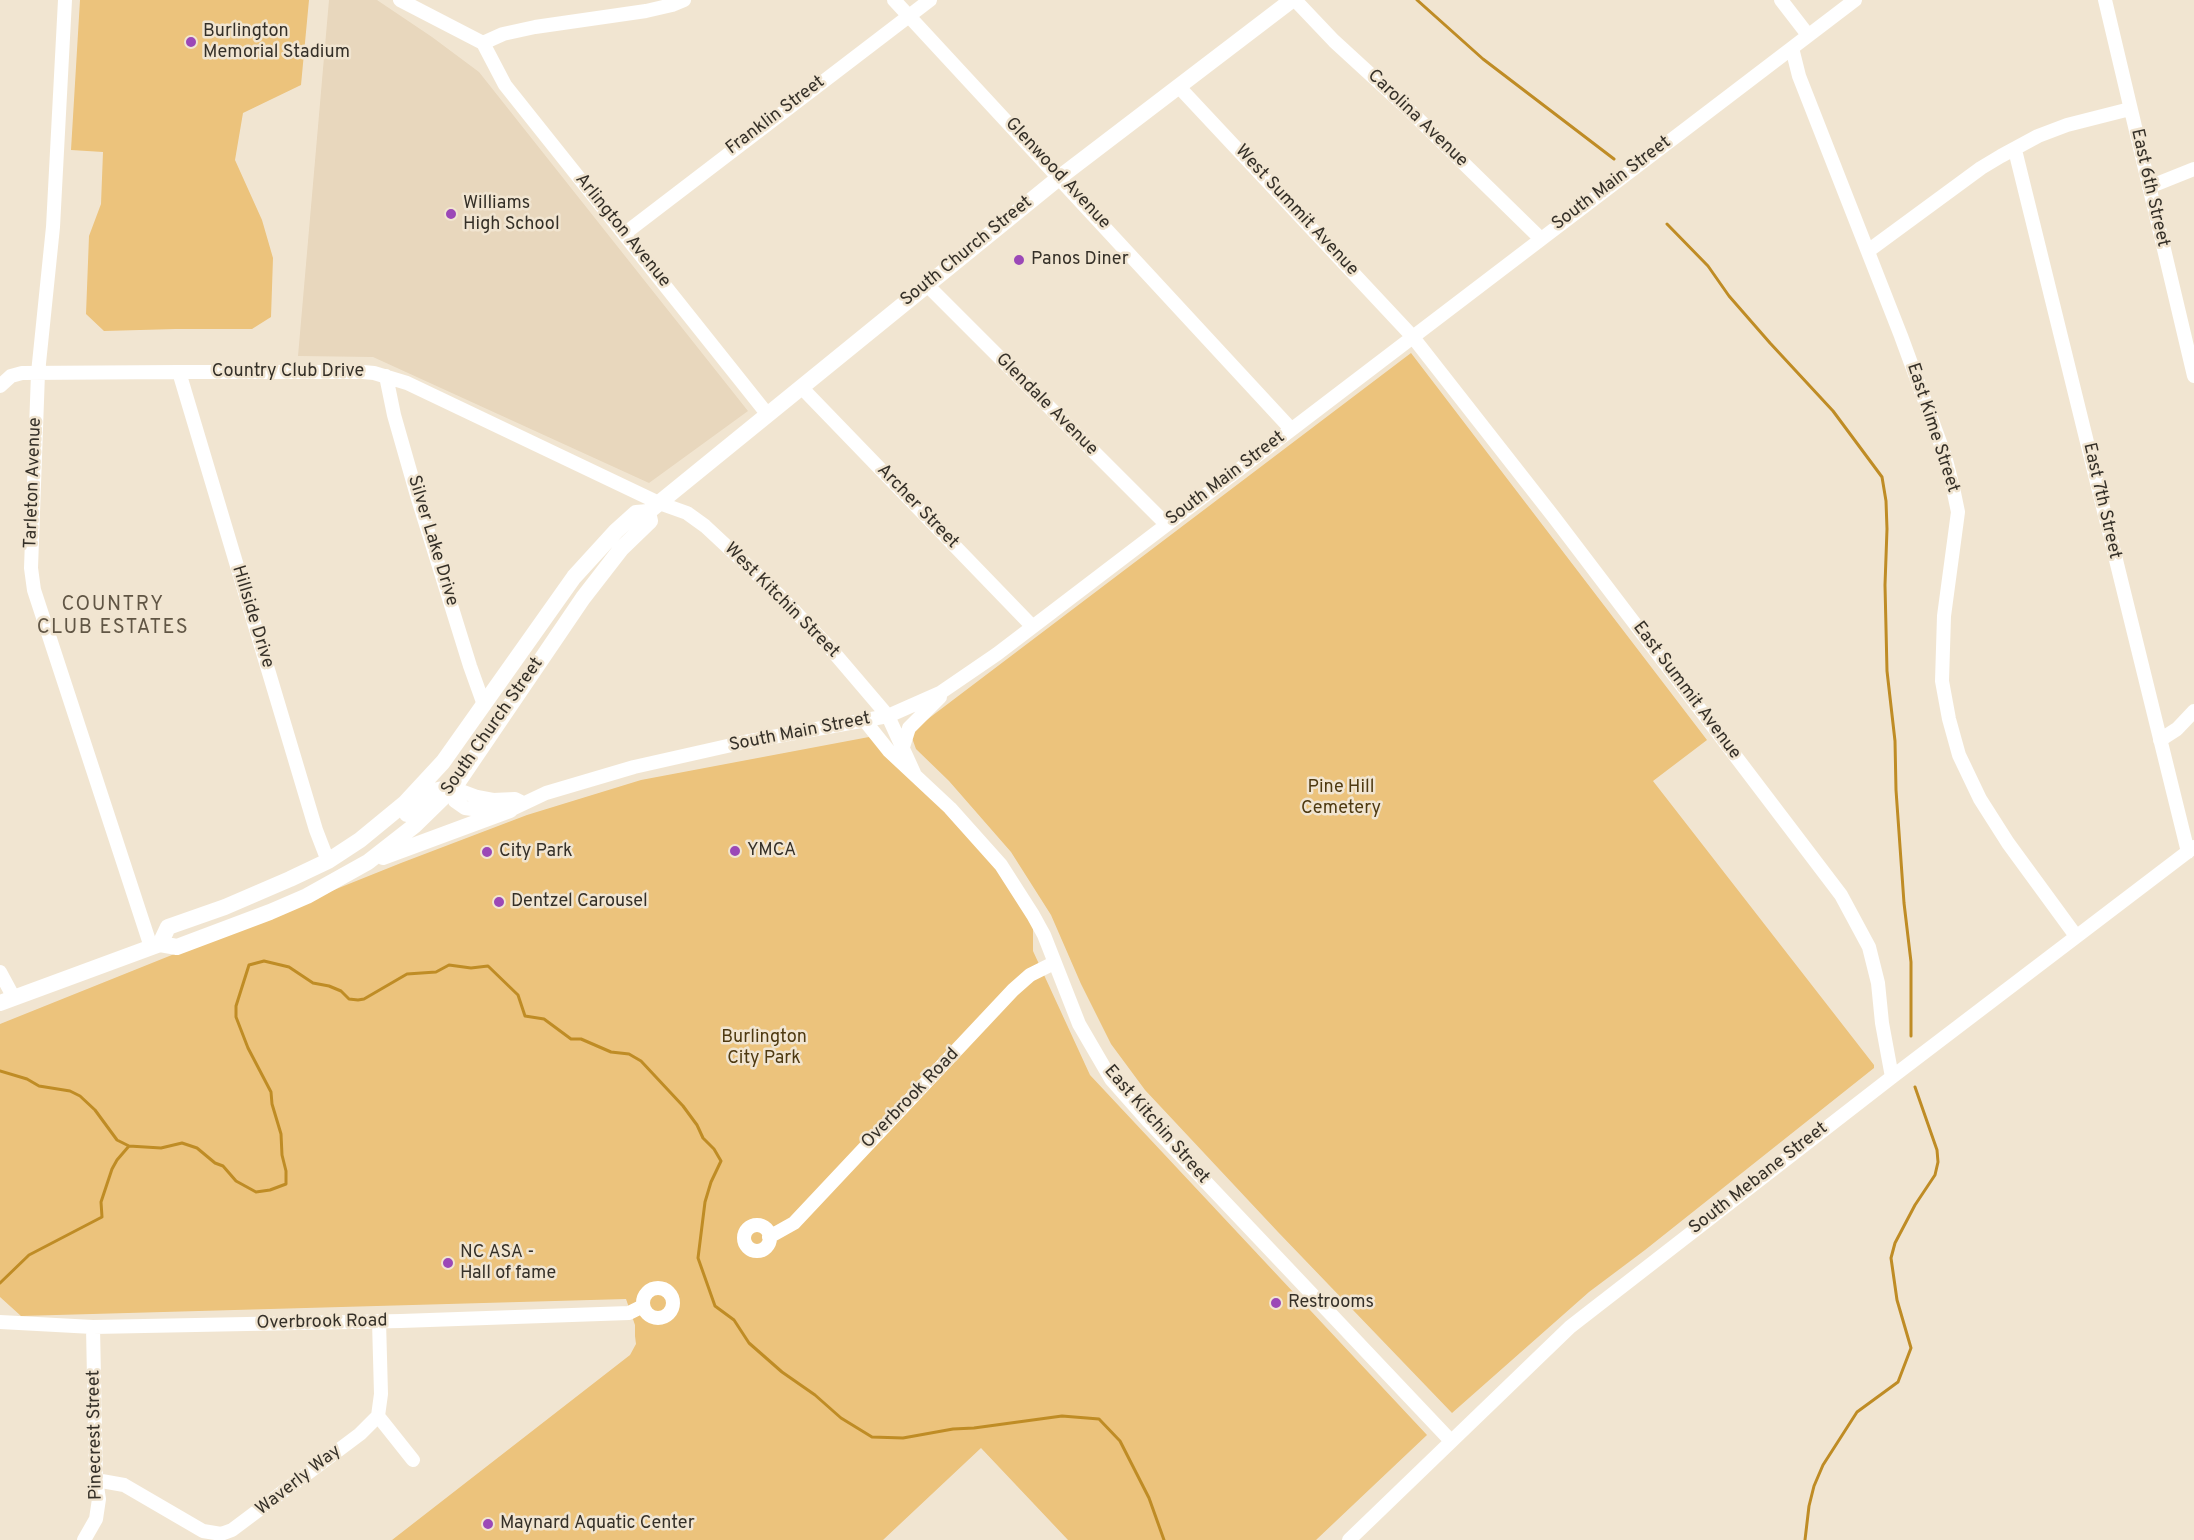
<!DOCTYPE html>
<style>
body{margin:0}
canvas{display:block;background:#f1e5d1}
</style>
<canvas width="2194" height="1540"></canvas>
<script>
const ctx = document.querySelector('canvas').getContext('2d');
ctx.lineJoin = 'round';
function paint(path, color) {
  ctx.fillStyle = color;
  ctx.fill(path, 'evenodd');
}
function poly(rows) {
  const path = new Path2D();
  for (const r of rows) {
    if (r.length === 3) {
      path.moveTo(r[0] + r[2], r[1]);
      path.arc(r[0], r[1], r[2], 0, 2 * Math.PI);
      continue;
    }
    path.moveTo(r[0], r[1]);
    for (let i = 2; i < r.length; i += 2) path.lineTo(r[i], r[i + 1]);
  }
  return path;
}
function trace(path, color, width, dash) {
  ctx.strokeStyle = color;
  ctx.lineWidth = width;
  ctx.lineCap = dash ? 'butt' : 'round';
  ctx.setLineDash(dash || []);
  ctx.stroke(path);
}
function write(font, color, halo, rows, align = 'center') {
  ctx.font = font + ' Overpass,sans-serif';
  ctx.lineWidth = 5;
  ctx.setLineDash([]);
  ctx.textBaseline = 'middle';
  ctx.strokeStyle = halo;
  ctx.fillStyle = color;
  for (const [text, x, y, turn = 0] of rows) {
    ctx.save();
    ctx.translate(x, y);
    ctx.rotate((+turn || 0) * Math.PI / 180);
    ctx.textAlign = isNaN(turn) ? turn : align;
    if (halo) ctx.strokeText(text, 0, 0);
    ctx.fillText(text, 0, 0);
    ctx.restore();
  }
}
paint(poly([
 [329,0,377,0,432,37,479,72,748,411,649,483,373,357,298,356]
]), '#e8d7bd');
paint(poly([
 [80,0,309,0,301,85,243,113,235,160,262,220,273,258,271,317,252,329,176,329,104,331,86,314,89,236,101,204,103,152,71,150],
 [1411,353,1707,740,1653,781,1874,1065,1874,1068,1645,1250,1589,1292,1452,1413,1278,1232,1145,1090,1111,1044,1081,984,1051,915,1011,852,949,781,916,749,912,738,916,728],
 [869,737,910,773,1000,867,1033,915,1033,951,1090,1075,1427,1435,1316,1540,1068,1540,981,1448,883,1540,392,1540,630,1355,636,1344,635,1336,635,1325,626,1299,21,1316,0,1297,0,1024,401,863,527,815,641,780]
]), '#ecc37c');
trace(poly([
 [1417,0,1483,59,1614,159],
 [1667,224,1708,266,1729,296,1770,343,1833,411,1882,477,1886,501,1887,529,1885,585,1887,671,1895,741,1896,790,1904,903,1911,962,1911,1036],
 [0,1071,27,1079,39,1086,70,1091,80,1096,95,1110,117,1140,129,1146,161,1148,182,1143,197,1148,215,1163,223,1166,236,1181,256,1192,270,1190,286,1184,286,1171,282,1155,281,1134,272,1104,271,1092,248,1048,236,1017,236,1006,249,965,264,961,289,967,313,983,329,986,341,991,349,999,358,1000,364,999,407,974,436,972,449,965,471,968,488,966,518,995,525,1016,544,1019,571,1039,581,1039,611,1052,629,1054,641,1061,683,1106,697,1125,703,1138,714,1149,721,1161,711,1182,705,1202,698,1258,715,1306,734,1320,749,1343,782,1372,815,1395,841,1418,872,1437,903,1438,953,1429,974,1428,1062,1416,1099,1419,1120,1441,1149,1498,1164,1540],
 [0,1283,29,1255,102,1217,101,1202,112,1169,117,1160,129,1146],
 [1805,1540,1809,1506,1814,1486,1823,1465,1857,1412,1898,1382,1911,1348,1897,1300,1891,1258,1895,1243,1915,1205,1935,1175,1938,1162,1937,1150,1915,1087]
]), '#bf8c25', 3);
trace(poly([
 [65,0,53,227,38,373,31,568,34,590,151,947],
 [400,0,483,43,503,34,535,27,646,11,672,5,684,0],
 [894,0,1291,429],
 [1295,0,1334,41,1407,108,1540,238],
 [1781,0,1808,35],
 [2105,0,2194,376],
 [483,43,505,85,768,415],
 [1792,48,1799,76,1901,336,1945,456,1953,488,1958,512,1944,616,1942,681,1949,719,1959,755,1980,799,2008,843,2076,936],
 [1179,87,1412,336,1553,516,1841,895,1869,947,1878,983,1882,1023,1892,1077],
 [2015,150,2188,852],
 [2149,187,2194,169],
 [624,234,930,0],
 [1868,251,1981,168,2001,156,2038,136,2067,125,2130,109],
 [927,285,1166,524],
 [179,372,316,830,328,861],
 [386,376,394,415,418,499,470,666,484,705],
 [0,386,11,376,22,373,179,372,363,372,374,373,407,383,659,503,687,513,705,526,779,595,830,648,888,716,914,773],
 [802,388,1032,626],
 [865,721,889,751,950,808,1001,865,1033,915,1044,935,1079,1024,1111,1079,1149,1122,1451,1441],
 [2160,740,2177,729,2194,711],
 [903,747,909,728,940,697],
 [523,803,515,799,493,800,477,797,461,791,454,792,455,801,465,808,495,812,510,810,546,793,634,767,745,742,888,716,940,693,997,654,1855,0],
 [0,972,14,998],
 [757,1238,13],
 [769,1237,794,1223,1013,990,1030,975,1054,963],
 [658,1303,15],
 [0,1322,93,1327,401,1321,629,1313,643,1306],
 [378,1416,413,1460],
 [96,1480,124,1485,203,1531,221,1534,232,1530,360,1434,378,1416,381,1394,379,1321],
 [84,1540,96,1519,99,1499,96,1480,93,1327],
 [1349,1540,1570,1327,1892,1077,2194,847]
]), '#fff', 14);
trace(poly([
 [407,814,434,791,447,788,452,791],
 [383,857,510,810],
 [160,944,168,927,225,907,290,879,328,861,360,840,405,803,443,762,574,577,616,531,636,513,648,512,1060,177,1292,0],
 [0,1003,160,944,177,947,270,912,307,896,368,862,414,826,456,785,583,598,621,549,650,521,648,512]
]), '#fff', 16);
for (const [x, y, r, color] of [
 [191,42,6,"#9b48b7"],
 [451,214,6,"#9b48b7"],
 [1019,260,6,"#9b48b7"],
 [735,851,6,"#9b48b7"],
 [487,852,6,"#9b48b7"],
 [499,902,6,"#9b48b7"],
 [448,1263,6,"#9b48b7"],
 [1276,1303,6,"#9b48b7"],
 [488,1524,6,"#9b48b7"]
]) {
  const dot = new Path2D();
  dot.arc(x, y, r, 0, 2 * Math.PI);
  ctx.fillStyle = color;
  ctx.fill(dot);
  trace(dot, '#f1e5d1', 2);
}
write('18px', '#353028', '#f1e5d1', [
 ["Burlington",203,32],
 ["Memorial Stadium",203,53],
 ["Williams",463,204],
 ["High School",463,225],
 ["Panos Diner",1031,260],
 ["YMCA",747,851],
 ["City Park",499,852],
 ["Dentzel Carousel",511,902],
 ["NC ASA -",460,1253],
 ["Hall of fame",460,1274],
 ["Restrooms",1288,1303],
 ["Maynard Aquatic Center",500,1524]
], 'left');
write('18px', '#353028', '#f1e5d1', [
 ["Franklin Street",776,116,-37],
 ["Carolina Avenue",1417,119,44],
 ["Glenwood Avenue",1057,174,47],
 ["South Main Street",1612,184,-37],
 ["East 6th Street",2149,188,77],
 ["West Summit Avenue",1296,211,47],
 ["Arlington Avenue",622,231,51],
 ["South Church Street",967,252,-39],
 ["Country Club Drive",288,372],
 ["Glendale Avenue",1046,405,45],
 ["East Kime Street",1932,428,72],
 ["South Main Street",1226,479,-37],
 ["Tarleton Avenue",34,483,-88],
 ["East 7th Street",2101,501,77],
 ["Archer Street",917,507,46],
 ["Silver Lake Drive",432,541,73],
 ["West Kitchin Street",781,601,45],
 ["Hillside Drive",252,617,73],
 ["East Summit Avenue",1686,691,53],
 ["South Church Street",493,727,-55],
 ["South Main Street",800,733,-11],
 ["Overbrook Road",911,1099,-46],
 ["East Kitchin Street",1156,1125,49],
 ["South Mebane Street",1759,1179,-38],
 ["Overbrook Road",322,1323,-1],
 ["Pinecrest Street",96,1435,-91],
 ["Waverly Way",299,1481,-38]
]);
write('18px', '#4e3910', '#f1e5d1', [
 ["Pine Hill",1341,788],
 ["Cemetery",1341,809],
 ["Burlington",764,1038],
 ["City Park",764,1059]
]);
ctx.letterSpacing = '1.5px';
write('20px', '#615645', '#f1e5d1', [
 ["COUNTRY",113,606],
 ["CLUB ESTATES",113,629]
]);
ctx.letterSpacing = '0px';
</script>
